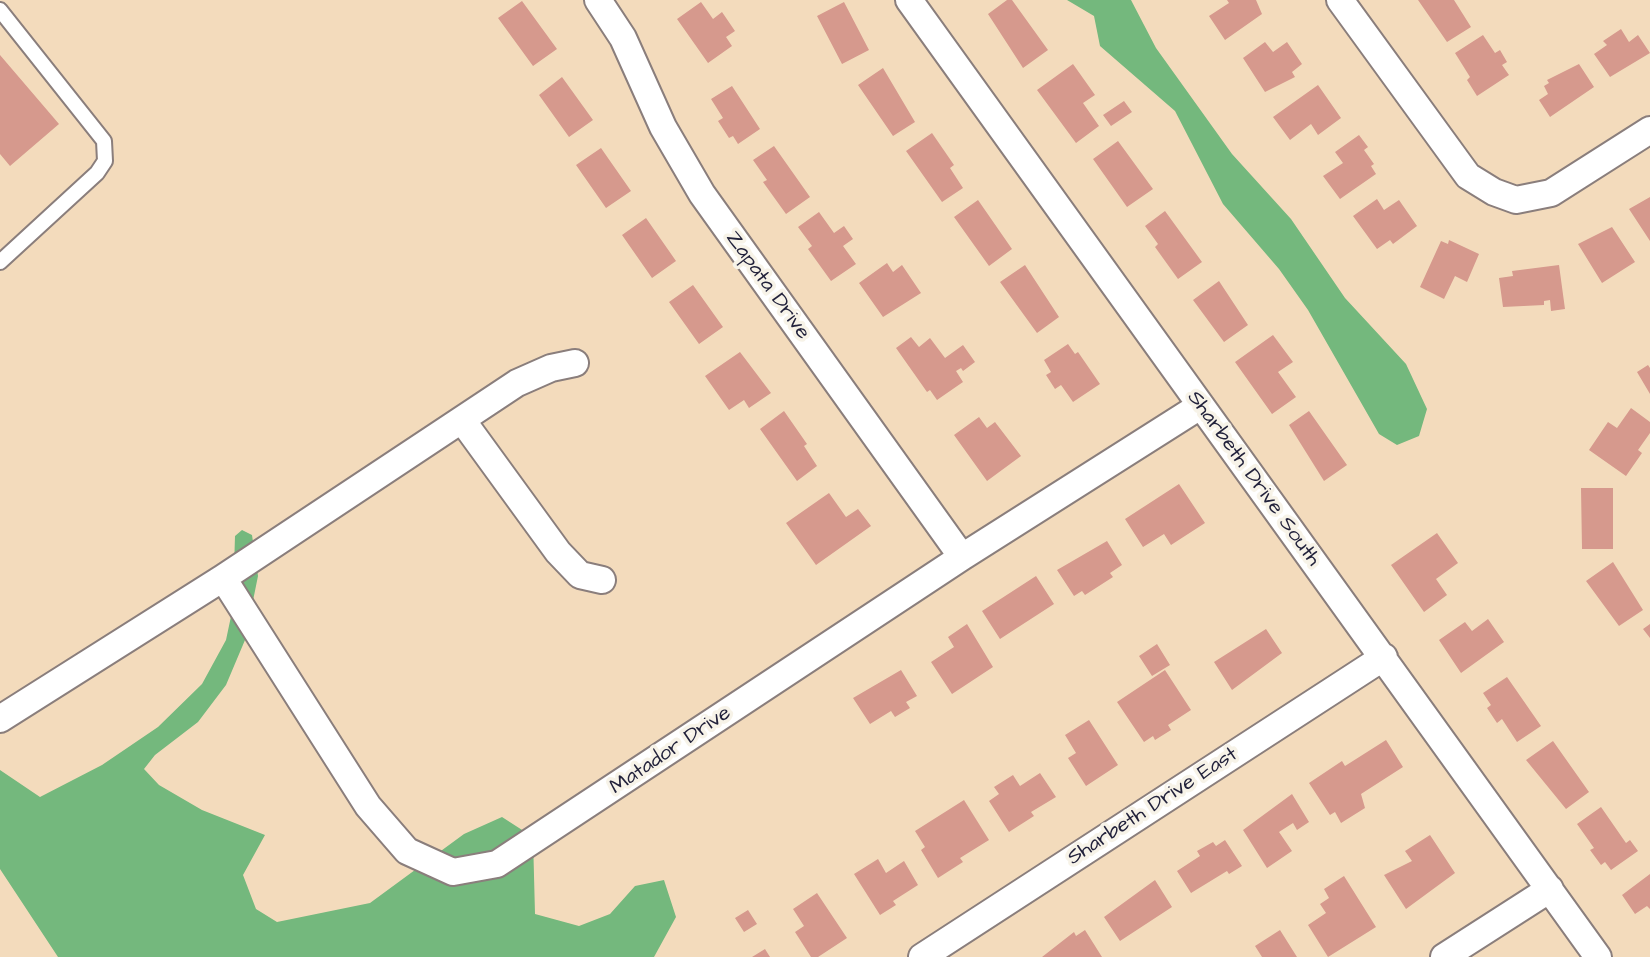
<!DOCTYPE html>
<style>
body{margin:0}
canvas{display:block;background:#f3dbbc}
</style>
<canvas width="1650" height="957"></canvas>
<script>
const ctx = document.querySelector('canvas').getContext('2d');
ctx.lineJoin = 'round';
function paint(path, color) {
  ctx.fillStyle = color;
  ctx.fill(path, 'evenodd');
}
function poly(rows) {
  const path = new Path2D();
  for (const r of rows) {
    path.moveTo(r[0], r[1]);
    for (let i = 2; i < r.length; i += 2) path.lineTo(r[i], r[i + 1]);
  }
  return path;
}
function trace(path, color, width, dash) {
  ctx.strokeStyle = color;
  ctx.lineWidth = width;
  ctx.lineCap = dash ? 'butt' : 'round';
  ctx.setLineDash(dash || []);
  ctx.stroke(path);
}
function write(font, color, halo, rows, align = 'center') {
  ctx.font = font + ' "Architects Daughter",sans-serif';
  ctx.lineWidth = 7;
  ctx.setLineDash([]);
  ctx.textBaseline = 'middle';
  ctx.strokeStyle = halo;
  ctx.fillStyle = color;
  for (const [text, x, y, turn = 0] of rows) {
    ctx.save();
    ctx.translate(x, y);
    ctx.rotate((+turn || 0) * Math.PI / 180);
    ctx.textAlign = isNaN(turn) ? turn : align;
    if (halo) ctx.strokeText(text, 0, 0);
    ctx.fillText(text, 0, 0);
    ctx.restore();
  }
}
paint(poly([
 [1067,0,1131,0,1156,48,1232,154,1291,219,1345,298,1406,364,1427,409,1419,436,1397,445,1379,434,1308,310,1279,269,1223,204,1175,111,1100,46,1094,16],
 [242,530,252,535,258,576,245,640,226,685,198,722,155,755,144,769,159,785,202,810,265,835,243,875,256,909,277,922,370,903,464,834,502,817,533,837,535,914,579,926,610,914,635,886,664,880,676,917,654,957,58,957,0,869,0,770,40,797,102,765,158,727,202,684,226,640,237,588,234,569,235,536]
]), '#74b87d');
paint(poly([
 [1007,0,1012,0,1048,50,1023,68,988,14],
 [1227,0,1256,0,1262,14,1225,40,1209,16,1229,3],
 [1418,0,1454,0,1471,27,1447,42],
 [522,1,557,49,533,66,498,18],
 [701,2,713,19,722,12,735,31,726,37,732,46,708,63,677,19],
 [844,2,869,50,842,64,817,16],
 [1621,29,1629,42,1638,35,1650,53,1610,77,1594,54,1607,45,1603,41],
 [1483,35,1495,53,1500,50,1507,62,1502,65,1509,75,1477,96,1467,80,1470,77,1455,53],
 [1265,42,1273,52,1287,42,1302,64,1292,72,1295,77,1265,92,1243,58],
 [0,55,59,124,10,166,0,154],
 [1073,64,1095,95,1083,103,1099,126,1076,143,1037,90],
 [1579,64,1594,87,1550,117,1539,100,1548,94,1544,86,1549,83,1547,80],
 [883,68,915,122,893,136,858,85],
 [562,77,593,120,569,137,539,95],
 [1318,85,1341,118,1318,135,1311,124,1290,140,1273,117],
 [732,86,760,129,738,144,733,136,729,138,718,121,723,118,711,99],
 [1124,101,1132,112,1111,126,1103,115],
 [932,133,954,165,950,168,963,188,942,202,906,151],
 [1359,135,1368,147,1364,150,1374,164,1371,166,1376,174,1340,199,1323,176,1343,163,1335,152],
 [1118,141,1153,189,1127,207,1093,159],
 [774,146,810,197,786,214,763,182,767,180,753,160],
 [601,148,631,191,606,208,576,165],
 [1650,197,1650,241,1629,209],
 [1377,199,1384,210,1399,200,1417,226,1393,244,1390,240,1377,249,1353,216],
 [978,200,1012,249,989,266,954,217],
 [1165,211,1202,262,1178,279,1155,247,1158,244,1145,226],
 [819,212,834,233,844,226,853,239,843,246,856,264,831,281,808,249,812,246,798,227],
 [646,218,676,261,652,278,622,235],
 [1612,227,1635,262,1602,283,1578,244],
 [1449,240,1479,254,1467,282,1455,276,1444,299,1420,287,1441,241,1448,244],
 [887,263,893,272,902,265,921,293,883,317,859,283],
 [1025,265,1059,317,1037,333,1000,282],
 [1559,265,1565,309,1551,311,1550,300,1544,301,1544,305,1503,307,1499,278,1513,276,1512,271],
 [1219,281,1248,325,1224,342,1193,300],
 [693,285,723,327,699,344,669,302],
 [1273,335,1293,362,1278,372,1296,397,1272,414,1235,362],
 [911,337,919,347,930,338,945,358,963,345,975,362,963,371,961,368,956,371,963,382,937,400,930,390,927,392,896,348],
 [1068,344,1075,354,1078,352,1100,384,1073,402,1061,385,1055,389,1046,375,1051,372,1044,360],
 [740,352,771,393,749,408,744,400,729,410,705,376],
 [1648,365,1650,368,1650,394,1637,372],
 [1631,408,1650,422,1650,433,1638,450,1642,453,1626,476,1589,450,1608,422,1617,428],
 [784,411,807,444,804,446,817,466,797,481,760,429],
 [1309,411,1347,465,1324,481,1289,425],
 [979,417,987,428,995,422,1021,456,987,481,954,435],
 [1179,484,1205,523,1171,545,1164,534,1143,547,1125,519],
 [1581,488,1613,488,1613,549,1582,549],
 [829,493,846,517,858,509,871,526,816,565,786,523],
 [1437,533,1458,563,1436,579,1447,595,1424,612,1391,565],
 [1107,541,1122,565,1110,573,1113,577,1085,595,1082,591,1074,596,1057,570],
 [1613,562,1643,610,1619,626,1586,581],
 [1036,576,1054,604,1000,639,982,611],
 [1488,619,1504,642,1461,673,1439,640,1465,622,1472,631],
 [967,624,993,667,952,694,931,662,954,647,948,637],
 [1650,624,1650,638,1643,629],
 [1266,629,1282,653,1232,690,1214,662],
 [1157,644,1170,665,1152,676,1139,656],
 [901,670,917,696,906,702,910,708,895,717,891,711,870,724,853,698],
 [1165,670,1191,710,1168,725,1171,730,1155,740,1153,736,1144,742,1117,702],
 [1507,677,1541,726,1517,742,1502,719,1497,723,1487,708,1491,705,1483,693],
 [1089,720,1118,765,1086,786,1068,758,1076,753,1065,735],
 [1386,740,1403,767,1361,794,1365,808,1341,823,1335,812,1330,815,1309,783,1342,761,1345,766],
 [1553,741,1589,792,1566,809,1526,760],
 [1040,773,1056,797,1031,812,1034,816,1009,832,989,801,999,794,994,787,1013,775,1020,786],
 [1292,794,1309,822,1297,830,1293,823,1279,832,1292,851,1267,868,1243,830],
 [964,800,989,840,960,858,963,862,938,878,921,850,925,847,915,831],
 [1601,807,1626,843,1630,840,1638,851,1611,870,1605,862,1601,865,1590,850,1594,848,1577,824],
 [1430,835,1455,873,1406,909,1384,875,1412,861,1405,851],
 [1225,840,1242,866,1229,874,1227,871,1191,893,1177,871,1200,856,1197,851,1213,842,1216,846],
 [878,859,886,873,904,861,918,885,893,901,896,905,880,915,854,874],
 [1650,874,1650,909,1647,906,1635,914,1622,895],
 [1344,876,1376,927,1328,957,1308,925,1326,913,1320,904,1329,898,1324,889],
 [1155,880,1172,907,1120,941,1104,917],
 [817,893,847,938,818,957,811,957,795,932,804,926,793,909],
 [748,910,757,924,744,932,735,918],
 [1085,930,1102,957,1042,957,1074,932,1076,936],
 [1280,930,1297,957,1262,957,1255,946],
 [765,949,770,957,752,957]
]), '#d6998d');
const lane = poly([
 [0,10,104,141,105,161,97,173,0,262]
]);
const street = poly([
 [598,0,623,38,663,127,702,194,962,557],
 [909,0,1598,957],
 [1340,0,1468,176,1494,192,1516,200,1551,193,1650,130],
 [462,420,558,552,580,575,602,580],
 [223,578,368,806,407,851,453,872,497,864,962,557,1200,406],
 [0,719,223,578,517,383,551,368,575,363],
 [922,957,1384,657],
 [1444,957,1550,889]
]);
trace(lane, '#8a7e7c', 18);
trace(street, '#8a7e7c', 30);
trace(lane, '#fff', 14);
trace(street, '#fff', 26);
write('21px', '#22223b', '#f7f3e8', [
 ["Zapata Drive",767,286,54],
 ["Sharbeth Drive South",1253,479,54],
 ["Matador Drive",671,751,-34],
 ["Sharbeth Drive East",1153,807,-33]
]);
</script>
